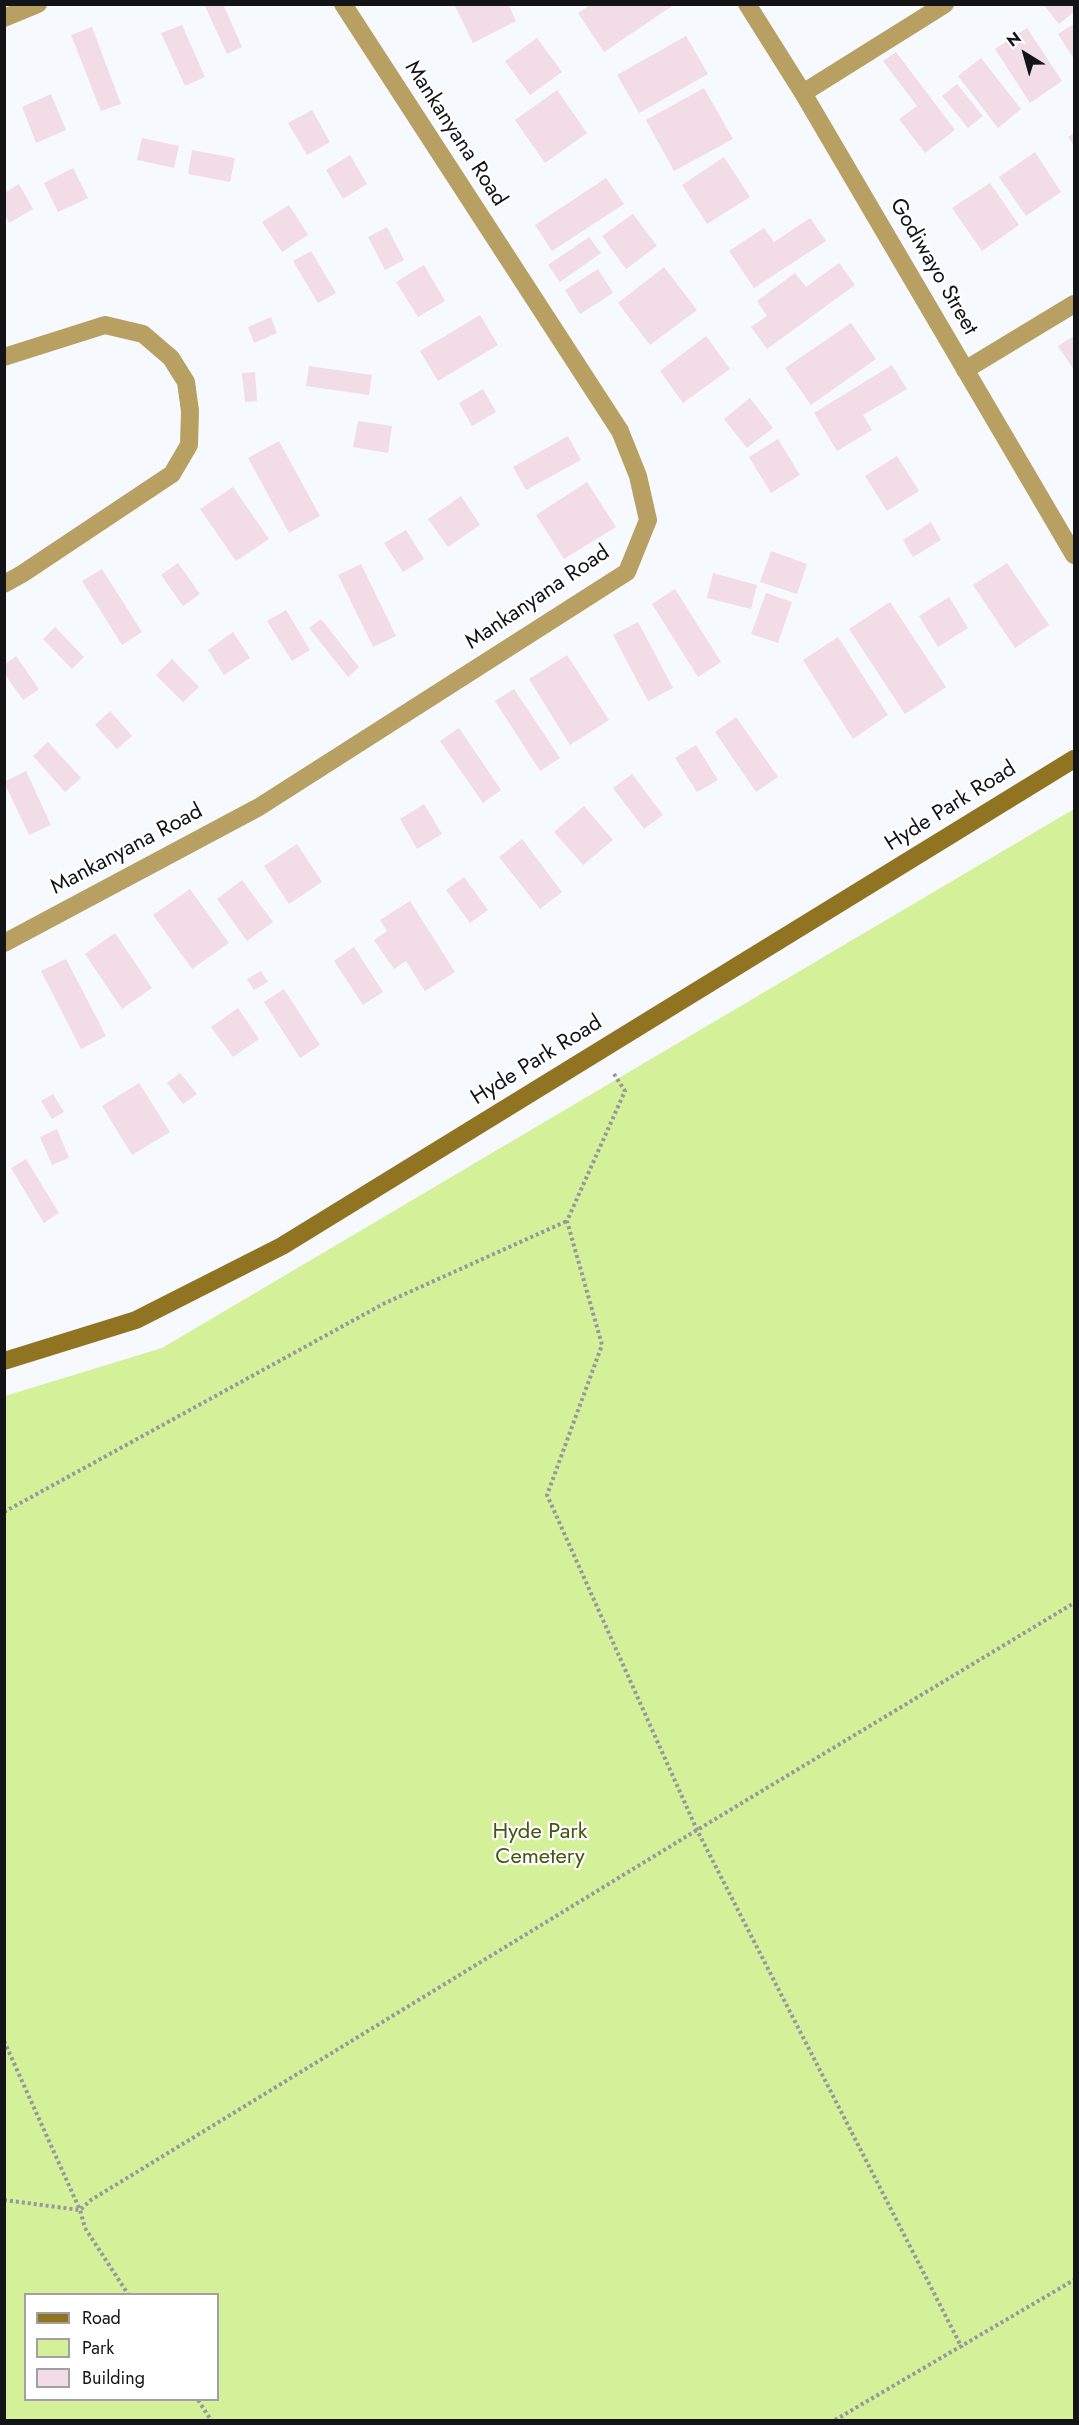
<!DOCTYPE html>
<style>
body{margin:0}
#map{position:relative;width:1079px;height:2425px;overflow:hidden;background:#f6f9fd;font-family:Jost,sans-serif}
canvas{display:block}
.frame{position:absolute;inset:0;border:6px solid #131416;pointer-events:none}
.legend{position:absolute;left:24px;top:2293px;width:195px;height:108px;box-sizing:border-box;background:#fff;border:2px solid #a1a1a2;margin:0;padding:8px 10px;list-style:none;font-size:18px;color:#131416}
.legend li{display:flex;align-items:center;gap:12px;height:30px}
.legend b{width:30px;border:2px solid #a1a1a2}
.north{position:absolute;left:995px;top:24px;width:60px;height:60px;-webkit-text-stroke:4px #fff;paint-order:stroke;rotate:323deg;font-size:16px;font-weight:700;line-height:24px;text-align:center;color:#131416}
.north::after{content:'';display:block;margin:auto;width:21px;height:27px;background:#131416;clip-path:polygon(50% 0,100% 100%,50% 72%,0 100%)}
</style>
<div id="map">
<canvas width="1079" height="2425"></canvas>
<div class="frame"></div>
<ul class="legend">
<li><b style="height:8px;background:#917422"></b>Road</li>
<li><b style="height:16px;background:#d4f19a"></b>Park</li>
<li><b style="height:16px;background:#f2dde7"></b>Building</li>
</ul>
<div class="north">N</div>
</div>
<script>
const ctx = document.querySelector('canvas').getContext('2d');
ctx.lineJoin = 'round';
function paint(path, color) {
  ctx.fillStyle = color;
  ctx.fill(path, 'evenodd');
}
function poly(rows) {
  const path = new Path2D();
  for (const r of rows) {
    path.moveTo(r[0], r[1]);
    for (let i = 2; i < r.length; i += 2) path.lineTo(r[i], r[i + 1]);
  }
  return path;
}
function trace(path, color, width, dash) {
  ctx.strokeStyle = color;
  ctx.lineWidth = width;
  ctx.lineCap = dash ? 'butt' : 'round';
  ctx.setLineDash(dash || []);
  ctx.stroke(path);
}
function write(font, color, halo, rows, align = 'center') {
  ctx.font = font + ' Jost,sans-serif';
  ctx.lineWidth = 4.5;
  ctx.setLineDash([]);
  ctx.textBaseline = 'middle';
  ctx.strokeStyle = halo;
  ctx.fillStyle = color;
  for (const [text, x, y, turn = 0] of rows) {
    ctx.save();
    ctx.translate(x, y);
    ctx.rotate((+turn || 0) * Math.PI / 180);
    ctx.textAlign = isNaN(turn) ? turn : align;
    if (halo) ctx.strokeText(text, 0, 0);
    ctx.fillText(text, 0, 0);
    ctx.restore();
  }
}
paint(poly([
 [1074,809,1074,2420,5,2420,5,1396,162,1348],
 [26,2294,218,2294,218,2400,26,2400]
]), '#d4f19a');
paint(poly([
 [204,4,223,4,242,47,227,54],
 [454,4,508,4,516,21,473,43],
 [592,4,675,4,604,52,578,13],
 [1043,4,1074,4,1074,12,1059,24],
 [1074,24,1074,59,1058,34],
 [182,25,205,77,185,86,161,33],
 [92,27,121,104,101,111,71,35],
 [1027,28,1062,81,1030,103,995,49],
 [686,36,708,74,639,113,617,75],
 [537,38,562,72,530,95,505,61],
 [896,52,955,130,925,153,899,119,917,106,883,61],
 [981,58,1021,109,998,128,958,76],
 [957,84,983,116,968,128,942,96],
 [704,88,733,139,674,171,646,120],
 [557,90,587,133,545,163,515,120],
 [51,94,66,130,36,143,22,107],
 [312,110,330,142,307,155,288,123],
 [1074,133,1074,146,1068,137],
 [142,138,179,146,174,168,137,160],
 [192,150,235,158,230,182,188,174],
 [1035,152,1061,192,1026,216,999,177],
 [350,155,367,184,343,199,326,170],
 [724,157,750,197,707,224,682,185],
 [73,168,88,198,58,212,44,183],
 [606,178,624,204,552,251,535,225],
 [990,183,1019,225,982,251,952,208],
 [19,184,33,209,9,223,5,215,5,193],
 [289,205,308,235,282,252,262,222],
 [633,214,657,246,626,269,602,236],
 [810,218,826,241,754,288,729,251,764,228,774,242],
 [387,227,404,260,385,270,368,237],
 [589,237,601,253,560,282,548,265],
 [311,251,336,293,318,303,293,261],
 [839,263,855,285,767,349,751,327,767,316,757,301,795,273,806,287],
 [424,265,445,301,418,317,396,282],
 [664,267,697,310,650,345,618,303],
 [598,269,613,293,580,314,565,290],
 [480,315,498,345,438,381,420,351],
 [271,317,277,333,254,343,248,327],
 [851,323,876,359,811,405,785,368],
 [706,336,730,369,683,403,660,371],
 [1074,336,1074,370,1058,346],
 [892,365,907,389,863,415,872,430,837,451,814,413],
 [309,366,372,375,369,395,306,386],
 [255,372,257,401,245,402,242,373],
 [483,389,496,412,472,426,459,403],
 [750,398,773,428,747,448,724,419],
 [358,421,392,426,388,453,353,447],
 [568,436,581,460,526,490,513,467],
 [778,439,800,475,771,493,749,457],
 [279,441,320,516,289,533,248,458],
 [897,456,919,491,887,511,865,476],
 [587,482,616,527,564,559,536,515],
 [233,487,269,539,236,561,200,509],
 [461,496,480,525,448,547,428,519],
 [931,522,941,540,913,557,903,540],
 [406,530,424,559,403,572,384,543],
 [771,551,807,564,797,594,760,582],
 [178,563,200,594,183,606,161,575],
 [1007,563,1049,625,1015,648,973,585],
 [361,564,396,636,373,647,338,575],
 [102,569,142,632,122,645,82,581],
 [713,573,757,585,751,609,707,598],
 [675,589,721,662,698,677,652,604],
 [766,593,792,602,778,643,751,634],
 [949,597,968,628,938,647,919,616],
 [890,602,946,687,905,714,849,629],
 [286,610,310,650,292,661,267,621],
 [321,619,359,667,348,677,309,628],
 [638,622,673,688,648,701,613,635],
 [55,627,84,657,72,669,43,639],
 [233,632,250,658,224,675,208,650],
 [838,637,888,715,853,739,803,660],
 [567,655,609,720,570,745,529,679],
 [16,656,39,689,23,700,4,673,4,665],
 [172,659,199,687,183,702,156,675],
 [514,689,560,758,540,771,495,701],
 [110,711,132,736,117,749,95,725],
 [736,717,778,777,756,792,715,732],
 [459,728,501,790,483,803,440,741],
 [48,742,81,778,65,792,33,756],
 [696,745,718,780,697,792,675,758],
 [26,771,51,825,29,835,4,782],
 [632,774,663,815,644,829,613,788],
 [424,804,442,834,417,849,400,819],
 [584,806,613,840,583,865,554,832],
 [522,839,562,892,540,909,499,857],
 [297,844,322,882,289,904,264,866],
 [464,877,488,910,470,923,446,890],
 [242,880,273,922,247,941,217,899],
 [190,889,229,943,192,969,153,915],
 [410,901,455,972,425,991,406,961,394,969,374,940,387,931,380,920],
 [115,933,152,988,122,1009,85,954],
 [354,947,383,992,363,1005,334,961],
 [66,959,106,1036,81,1049,41,971],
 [261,971,268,982,254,990,247,979],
 [284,989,320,1045,300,1058,264,1002],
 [238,1008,259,1039,233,1057,211,1027],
 [180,1073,197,1094,183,1104,167,1083],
 [139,1083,170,1132,132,1155,102,1106],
 [53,1094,64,1112,52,1119,41,1101],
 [57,1129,69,1158,52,1165,40,1137],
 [26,1159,59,1213,44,1223,11,1168]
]), '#f2dde7');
trace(poly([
 [614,1074,625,1091,567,1221,602,1345,547,1495,697,1830,962,2348],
 [4,1512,385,1303,567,1221],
 [4,2041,80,2210,85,2228,128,2294],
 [4,2200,80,2210,91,2200,697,1830,1074,1603],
 [198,2400,211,2420],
 [835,2420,1074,2280]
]), '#96989b', 4, [3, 3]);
trace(poly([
 [747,4,803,93,1074,555],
 [4,18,38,4],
 [803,93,945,4],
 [4,357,105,325,143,334,171,358,186,382,190,411,189,445,172,474,22,574,4,584],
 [965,370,1074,304],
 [4,943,259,807,627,572,648,520,638,476,620,431,343,4]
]), '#b89f62', 18);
trace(poly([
 [4,1361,136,1320,282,1246,1074,759]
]), '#917422', 18);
write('22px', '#131416', '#fff', [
 ["Mankanyana Road",455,134,57],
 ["Godiwayo Street",933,267,60],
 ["Mankanyana Road",538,598,-34],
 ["Hyde Park Road",951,807,-32],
 ["Mankanyana Road",127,850,-28],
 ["Hyde Park Road",537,1061,-32]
]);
write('22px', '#44560f', '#fff', [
 ["Hyde Park",540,1833],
 ["Cemetery",540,1858]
]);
</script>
